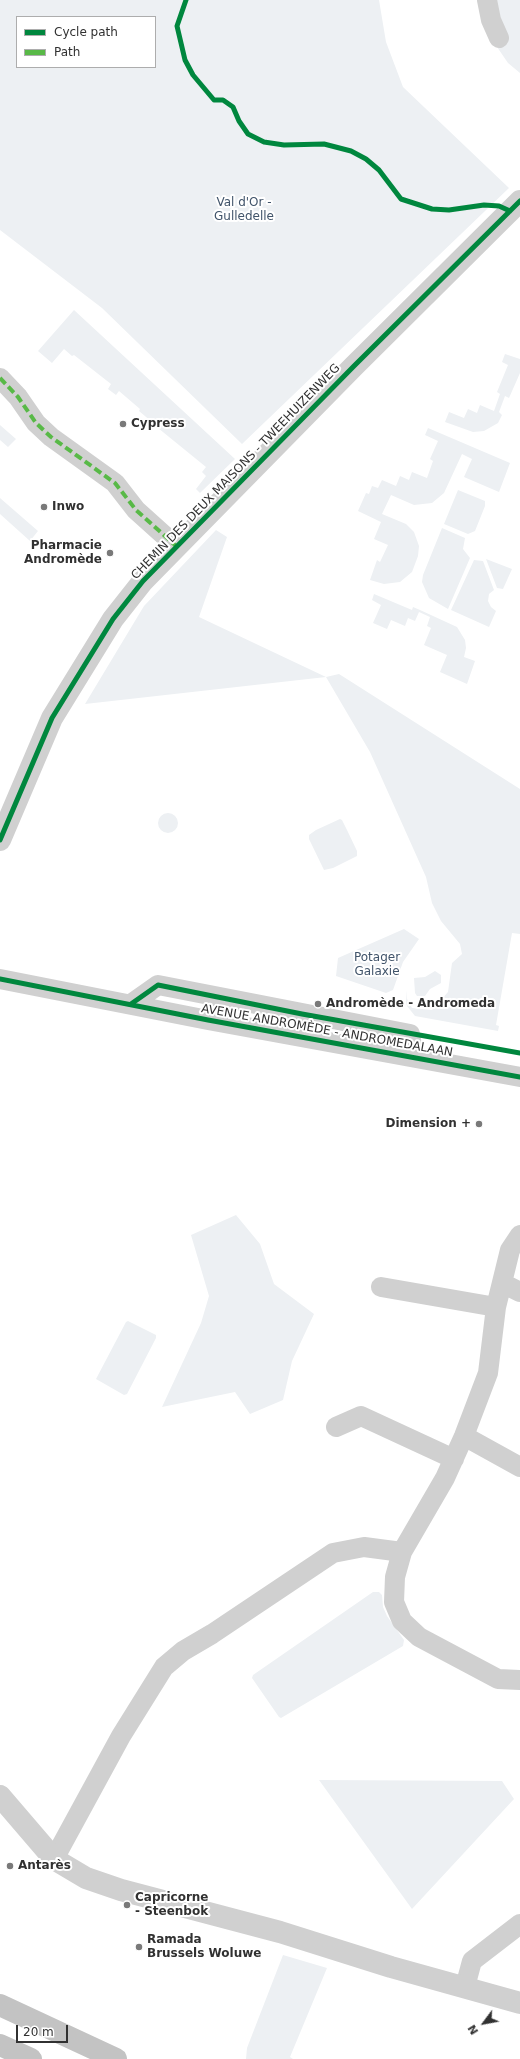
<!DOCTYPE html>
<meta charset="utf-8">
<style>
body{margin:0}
#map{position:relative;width:520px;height:2059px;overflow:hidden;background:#fff;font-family:"DejaVu Sans",sans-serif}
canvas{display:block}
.legend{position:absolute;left:16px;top:16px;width:140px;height:52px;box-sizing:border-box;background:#fff;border:1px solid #adadad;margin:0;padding:5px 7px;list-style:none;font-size:12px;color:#313131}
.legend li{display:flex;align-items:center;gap:8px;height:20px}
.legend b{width:20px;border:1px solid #adadad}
.north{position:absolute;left:464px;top:2003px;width:40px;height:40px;-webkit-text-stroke:3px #fff;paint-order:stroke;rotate:238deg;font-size:11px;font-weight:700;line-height:16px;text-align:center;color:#313131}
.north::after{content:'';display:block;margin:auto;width:14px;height:18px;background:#313131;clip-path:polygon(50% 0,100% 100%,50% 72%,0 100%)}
.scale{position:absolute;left:16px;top:2025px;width:52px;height:18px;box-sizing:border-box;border:2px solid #313131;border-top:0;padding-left:5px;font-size:12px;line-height:14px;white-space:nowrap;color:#313131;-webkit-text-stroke:3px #fff;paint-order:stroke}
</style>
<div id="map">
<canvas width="520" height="2059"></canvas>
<ul class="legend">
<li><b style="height:5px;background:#00873e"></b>Cycle path</li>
<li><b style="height:5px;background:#58b947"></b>Path</li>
</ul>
<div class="north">N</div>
<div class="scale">20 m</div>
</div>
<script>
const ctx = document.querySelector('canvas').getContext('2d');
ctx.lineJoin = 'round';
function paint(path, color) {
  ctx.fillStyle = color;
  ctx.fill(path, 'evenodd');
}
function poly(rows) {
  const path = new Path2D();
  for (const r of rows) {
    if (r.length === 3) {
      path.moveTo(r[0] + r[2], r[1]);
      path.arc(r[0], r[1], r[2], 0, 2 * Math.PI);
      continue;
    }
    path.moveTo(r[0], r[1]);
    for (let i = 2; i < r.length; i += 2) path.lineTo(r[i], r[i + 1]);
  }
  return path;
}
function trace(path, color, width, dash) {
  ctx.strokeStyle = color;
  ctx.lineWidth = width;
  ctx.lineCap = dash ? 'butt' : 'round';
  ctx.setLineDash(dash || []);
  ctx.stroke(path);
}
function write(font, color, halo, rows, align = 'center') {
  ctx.font = font + ' "DejaVu Sans",sans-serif';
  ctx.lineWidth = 4;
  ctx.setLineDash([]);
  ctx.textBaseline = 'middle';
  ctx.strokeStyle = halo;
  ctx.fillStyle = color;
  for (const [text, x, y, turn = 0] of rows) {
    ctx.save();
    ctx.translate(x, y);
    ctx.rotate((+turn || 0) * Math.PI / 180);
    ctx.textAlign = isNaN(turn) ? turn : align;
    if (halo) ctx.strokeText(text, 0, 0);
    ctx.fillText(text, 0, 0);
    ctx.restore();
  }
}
paint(poly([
 [0,0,379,0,386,42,403,87,509,188,242,444,102,308,0,230],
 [17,17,155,17,155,67,17,67],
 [495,0,520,0,520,73,508,63,495,44],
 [74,310,235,459,200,493,196,489,206,476,202,472,206,467,158,428,160,425,154,420,152,422,139,411,140,409,119,391,116,395,108,389,111,384,74,355,72,356,64,349,52,363,38,351],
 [505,354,520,359,520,373,509,398,505,396,499,412,502,415,498,423,484,431,473,432,445,422,449,412,464,418,468,409,477,413,480,405,494,411,500,394,497,392,508,365,502,362],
 [0,425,16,439,8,447,0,440],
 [428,428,510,463,499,492,464,477,472,459,462,454,444,493,432,503,414,505,391,495,382,514,406,524,414,532,419,546,418,556,412,572,400,582,384,584,370,580,377,560,380,562,388,545,374,539,381,522,358,511,366,493,369,494,372,486,378,488,382,480,396,486,400,476,409,480,412,472,427,478,433,461,430,459,438,441,425,435],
 [458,490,485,501,485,506,475,531,468,534,444,524],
 [0,498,38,531,30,541,0,514],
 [442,528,465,538,463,549,470,558,448,609,429,598,422,582,423,575],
 [216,530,227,537,199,617,326,677,339,674,520,789,520,934,512,933,496,1025,499,1026,498,1031,415,1016,407,1006,406,1003,407,990,407,999,412,1008,432,1010,448,992,452,963,462,954,460,944,441,921,432,903,426,877,370,752,326,677,85,704,144,606],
 [486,559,512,569,503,589,497,588],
 [474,560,483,561,494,590,489,594,488,601,491,607,496,611,489,627,451,610],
 [374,594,412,610,413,607,420,610,457,627,465,640,466,648,464,657,475,661,467,684,440,672,447,655,424,645,431,628,427,626,430,617,419,612,415,621,408,618,405,626,391,620,387,629,373,623,381,605,372,600],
 [168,823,10],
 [340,819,342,820,347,830,357,851,357,856,333,868,324,870,309,839,309,835,316,830],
 [404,929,419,939,403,962,393,990,386,993,336,976,338,958],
 [435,971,441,975,441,983,430,989,425,996,417,996,415,993,414,978,425,977],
 [236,1215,260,1244,274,1284,314,1314,292,1361,283,1400,250,1414,235,1392,162,1407,201,1323,209,1296,191,1235],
 [128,1321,156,1335,156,1338,127,1394,124,1395,96,1379,126,1322],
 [373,1592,379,1592,382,1595,383,1607,387,1616,404,1640,403,1646,281,1718,279,1717,252,1678,253,1675],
 [319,1780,502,1781,514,1799,412,1909],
 [283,1955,327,1968,290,2057,293,2059,246,2059,247,2048]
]), '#edf0f3');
trace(poly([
 [487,0,491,20,499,38],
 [0,378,18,397,36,423,51,437,115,483,136,510,176,546],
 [0,979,208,1020,520,1077],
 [131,1004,158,985,410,1034,414,1057],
 [520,1235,510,1250,496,1307,488,1373,464,1436,445,1478,402,1552,395,1577,394,1602,402,1621,419,1637,498,1679,520,1680],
 [502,1283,520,1292],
 [381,1287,496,1307],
 [336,1427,361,1416,454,1459],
 [464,1436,520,1467],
 [54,1859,121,1736,164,1667,183,1651,212,1634,333,1553,364,1547,402,1552],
 [465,1987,472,1961,520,1924]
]), '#d0d0d0', 20);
trace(poly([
 [0,840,52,718,113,619,143,581,354,366,520,201],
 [0,1796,54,1859,86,1878,121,1890,280,1932,391,1967,520,2003]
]), '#d0d0d0', 22);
trace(poly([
 [0,2005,116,2059],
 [0,2045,31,2059]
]), '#c3c3c3', 22);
trace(poly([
 [0,378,18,397,36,423,51,437,115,483,136,510,176,546]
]), '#58b947', 4, [8, 4]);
trace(poly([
 [186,0,177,26,185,60,193,75,214,100,223,100,233,107,239,121,248,134,264,142,284,145,324,144,351,151,366,159,379,170,401,199,432,209,449,210,484,205,499,206,510,211],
 [0,840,52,718,113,619,143,581,354,366,520,201],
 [0,979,208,1020,520,1077],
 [131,1004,158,985,302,1014,520,1053]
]), '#00873e', 5);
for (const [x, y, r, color] of [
 [123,424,4,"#797979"],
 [44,507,4,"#797979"],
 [110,553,4,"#797979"],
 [318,1004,4,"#797979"],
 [479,1124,4,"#797979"],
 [10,1866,4,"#797979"],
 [127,1905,4,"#797979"],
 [139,1947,4,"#797979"]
]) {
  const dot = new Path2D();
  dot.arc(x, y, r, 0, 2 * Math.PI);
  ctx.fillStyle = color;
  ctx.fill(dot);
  trace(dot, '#fff', 1.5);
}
write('12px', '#41546a', '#fff', [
 ["Val d'Or -",244,203],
 ["Gulledelle",244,217],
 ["Potager",377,958],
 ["Galaxie",377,972]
]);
write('bold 12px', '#313131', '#fff', [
 ["Cypress",131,424],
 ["Inwo",52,507],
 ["Pharmacie",102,546,"right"],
 ["Andromède",102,560,"right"],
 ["Andromède - Andromeda",326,1004],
 ["Dimension +",471,1124,"right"],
 ["Antarès",18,1866],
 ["Capricorne",135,1898],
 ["- Steenbok",135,1912],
 ["Ramada",147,1940],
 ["Brussels Woluwe",147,1954]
], 'left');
write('12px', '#313131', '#fff', [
 ["CHEMIN DES DEUX MAISONS - TWEEHUIZENWEG",236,472,-46],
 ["AVENUE ANDROMÈDE - ANDROMEDALAAN",327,1031,10]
]);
</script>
